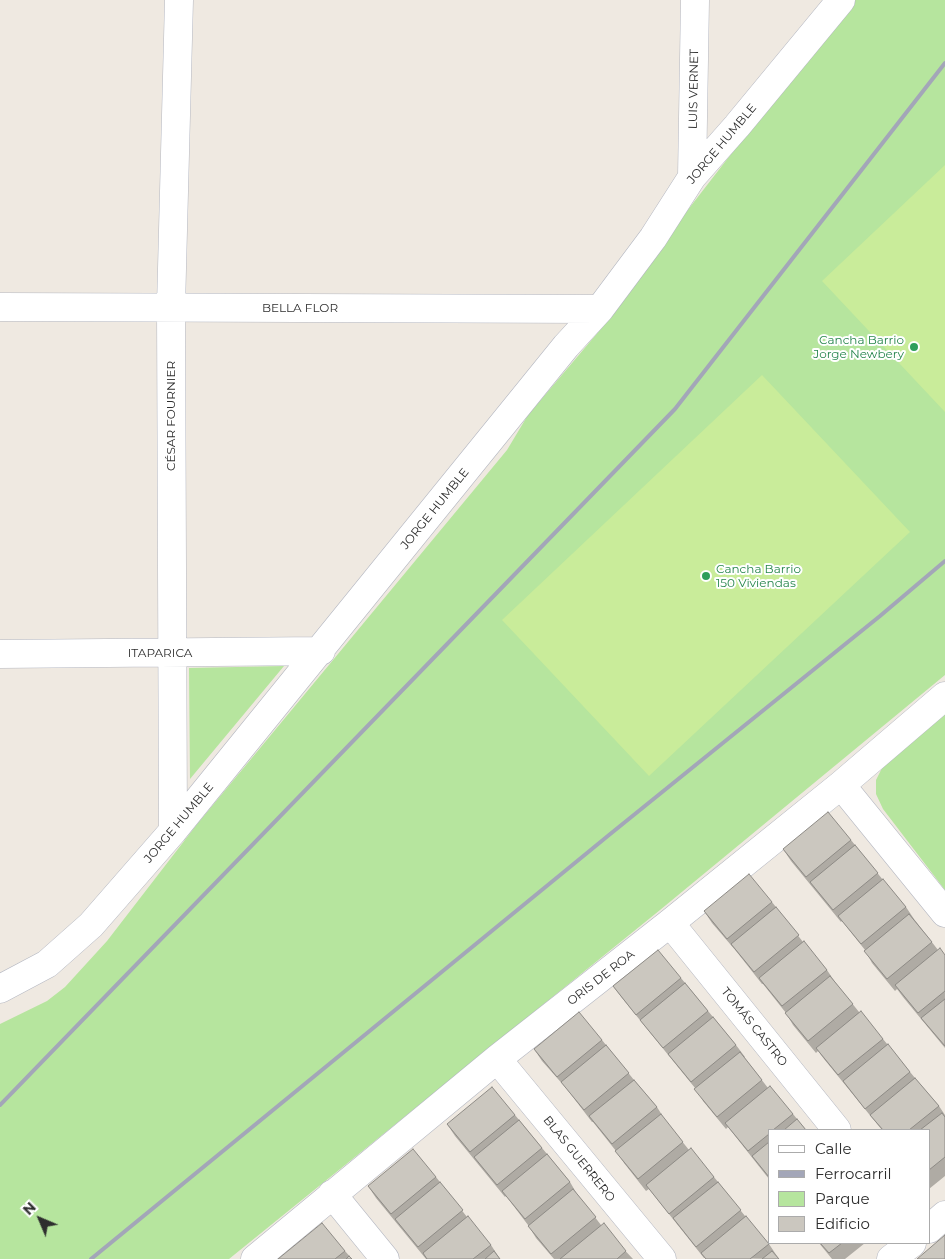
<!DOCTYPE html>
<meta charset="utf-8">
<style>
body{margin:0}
#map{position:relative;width:945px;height:1259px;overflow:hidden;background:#efe9e1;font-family:Montserrat,sans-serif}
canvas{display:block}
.legend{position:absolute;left:768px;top:1129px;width:162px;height:115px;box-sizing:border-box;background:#fff;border:1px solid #ababab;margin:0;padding:6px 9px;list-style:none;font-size:15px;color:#2e2e2e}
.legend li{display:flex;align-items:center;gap:10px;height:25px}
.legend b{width:25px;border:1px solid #ababab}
.north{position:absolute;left:15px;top:1194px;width:50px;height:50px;-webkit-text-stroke:4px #fff;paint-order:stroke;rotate:315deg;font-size:14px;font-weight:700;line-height:20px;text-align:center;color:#2e2e2e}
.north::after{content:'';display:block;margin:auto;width:18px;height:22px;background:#2e2e2e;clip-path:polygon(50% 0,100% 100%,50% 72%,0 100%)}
</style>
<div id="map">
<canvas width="945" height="1259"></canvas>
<ul class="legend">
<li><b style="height:6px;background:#fff"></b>Calle</li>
<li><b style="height:6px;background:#a3a6b8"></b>Ferrocarril</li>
<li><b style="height:14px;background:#b6e59e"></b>Parque</li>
<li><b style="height:14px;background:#cbc7bf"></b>Edificio</li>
</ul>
<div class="north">N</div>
</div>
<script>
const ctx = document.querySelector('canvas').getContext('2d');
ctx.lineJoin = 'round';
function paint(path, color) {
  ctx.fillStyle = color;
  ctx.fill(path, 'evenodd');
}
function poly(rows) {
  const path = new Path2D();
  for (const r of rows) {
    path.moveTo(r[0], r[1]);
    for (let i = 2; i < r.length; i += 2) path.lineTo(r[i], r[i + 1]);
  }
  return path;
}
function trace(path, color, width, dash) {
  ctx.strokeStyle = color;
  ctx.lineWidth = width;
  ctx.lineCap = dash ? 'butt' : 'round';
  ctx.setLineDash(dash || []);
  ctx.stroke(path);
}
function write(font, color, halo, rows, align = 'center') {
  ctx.font = font + ' Montserrat,sans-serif';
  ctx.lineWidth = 4;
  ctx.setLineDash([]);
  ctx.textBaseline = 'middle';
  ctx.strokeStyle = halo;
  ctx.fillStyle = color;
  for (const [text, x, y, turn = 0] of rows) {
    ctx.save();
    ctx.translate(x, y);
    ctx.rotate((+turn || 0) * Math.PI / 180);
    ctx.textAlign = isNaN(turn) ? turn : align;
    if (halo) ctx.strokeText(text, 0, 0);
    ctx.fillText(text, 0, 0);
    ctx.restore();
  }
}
paint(poly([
 [855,0,945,0,945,675,660,910,229,1259,0,1259,0,1024,47,1001,65,987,107,941,198,823,507,450,528,415,611,317,673,229,780,91],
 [284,666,190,779,189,668],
 [945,714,945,890,883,809,876,794,876,780,883,766]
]), '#b6e59e');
paint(poly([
 [945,165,945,412,822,281],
 [762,375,910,532,649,776,502,620]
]), '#c9ec9a');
const minor = poly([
 [692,177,695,0],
 [0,307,600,309],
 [0,654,321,651],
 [841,785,945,913],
 [173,831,171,307,179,0],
 [670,923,837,1130],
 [0,989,47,964,91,925,173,831,566,346,600,309,653,238,692,177,737,126,841,0],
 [497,1059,662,1259],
 [332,1194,385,1259],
 [929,1229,945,1215],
 [255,1259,497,1059,670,923,841,785,945,696],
 [891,1259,912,1243]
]);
trace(minor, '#b4b7c1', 29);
trace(minor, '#fff', 28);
trace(poly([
 [0,1105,675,409,945,63],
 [91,1259,609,835,880,616,945,561]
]), '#a3a6b8', 4);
paint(poly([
 [851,840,883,880,906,907,914,919,938,950,945,955,945,1048,903,997,897,989,895,991,872,963,865,950,842,921,841,922,791,861,783,849],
 [772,902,803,942,827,970,835,982,859,1012,883,1039,915,1078,939,1106,945,1115,945,1176,929,1189,929,1130,882,1130,824,1059,818,1051,816,1053,793,1025,786,1013,763,984,762,984,736,951,712,923,704,911],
 [681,978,713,1017,736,1045,745,1057,744,1057,768,1088,793,1114,806,1130,769,1130,769,1179,728,1127,726,1129,703,1101,695,1088,622,998,613,986],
 [602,1040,634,1080,657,1107,665,1120,689,1150,714,1177,745,1216,769,1244,779,1259,704,1258,649,1189,646,1191,624,1163,616,1151,593,1122,592,1122,566,1088,542,1061,534,1049],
 [515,1115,570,1182,577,1194,601,1225,633,1259,554,1259,536,1238,528,1225,506,1196,505,1197,455,1136,447,1124],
 [436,1177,467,1217,491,1245,500,1259,426,1259,376,1198,368,1186],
 [819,1243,865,1243,845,1259,832,1259],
 [345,1251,352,1259,278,1259]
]), '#afaba4');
const building = poly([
 [828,812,851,840,806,877,783,849,828,812],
 [855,845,878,873,833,910,810,882,855,845],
 [749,874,772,902,727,939,704,911,749,874],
 [883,879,906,907,861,944,838,916,883,879],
 [776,907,799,935,754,972,731,944,776,907],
 [909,914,932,942,887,979,864,951,909,914],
 [804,941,827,970,782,1006,759,978,804,941],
 [940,948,945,955,945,991,918,1013,895,985,940,948],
 [658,950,681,978,636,1015,613,986,658,950],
 [830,976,853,1004,808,1041,785,1013,830,976],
 [685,983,708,1011,663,1048,640,1020,685,983],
 [945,999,945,1046,921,1018,945,999],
 [861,1011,883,1039,838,1075,816,1048,861,1011],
 [579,1012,602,1040,557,1077,534,1049,579,1012],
 [713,1017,736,1045,691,1082,668,1054,713,1017],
 [888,1044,910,1072,865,1109,843,1081,888,1044],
 [606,1045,629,1073,584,1110,561,1082,606,1045],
 [740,1052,762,1080,717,1117,694,1089,740,1052],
 [915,1078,939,1106,909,1130,883,1130,870,1115,915,1078],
 [634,1080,657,1107,612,1144,589,1116,634,1080],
 [770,1086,793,1114,773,1130,769,1130,769,1134,748,1151,725,1123,770,1086],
 [492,1087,515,1115,470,1152,447,1124,492,1087],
 [942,1113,945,1117,945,1157,929,1170,929,1130,920,1130,942,1113],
 [661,1114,683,1142,638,1179,615,1151,661,1114],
 [797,1119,806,1130,784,1130,797,1119],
 [519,1120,542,1148,497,1185,474,1157,519,1120],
 [769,1142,769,1177,752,1156,769,1142],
 [691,1148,714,1177,669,1214,646,1185,691,1148],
 [413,1149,436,1177,391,1214,368,1186,413,1149],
 [547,1154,570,1182,525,1219,502,1191,547,1154],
 [440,1182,463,1210,418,1247,395,1219,440,1182],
 [718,1182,741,1210,696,1247,673,1218,718,1182],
 [573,1189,596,1217,551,1254,528,1226,573,1189],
 [468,1216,491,1245,473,1259,427,1259,423,1253,468,1216],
 [746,1216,769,1244,750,1259,706,1259,701,1253,746,1216],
 [322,1223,345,1251,335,1259,278,1259,322,1223],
 [604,1223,626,1251,617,1259,560,1259,604,1223],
 [945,1235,945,1259,917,1259,945,1235],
 [820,1243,842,1243,829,1253,820,1243],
 [494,1251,500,1259,485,1259,494,1251],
 [772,1251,779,1259,762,1259,772,1251],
 [349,1256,352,1259,346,1259,349,1256]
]);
paint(building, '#cbc7bf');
trace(building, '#8e8b86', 1);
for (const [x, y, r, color] of [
 [914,347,5,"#2e9e5b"],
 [706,576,5,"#2e9e5b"]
]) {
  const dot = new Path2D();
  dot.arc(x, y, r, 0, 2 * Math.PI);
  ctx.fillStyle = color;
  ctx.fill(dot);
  trace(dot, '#fff', 2);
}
write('12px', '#2e2e2e', '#fff', [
 ["LUIS VERNET",694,89,-89],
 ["JORGE HUMBLE",722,144,-50],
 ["BELLA FLOR",300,308],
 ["CÉSAR FOURNIER",171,416,-90],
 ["JORGE HUMBLE",435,509,-51],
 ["ITAPARICA",160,653],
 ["JORGE HUMBLE",179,823,-50],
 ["ORIS DE ROA",601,978,-38],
 ["TOMÁS CASTRO",754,1027,51],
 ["BLAS GUERRERO",579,1159,51]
]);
write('12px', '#27864d', '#fff', [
 ["Cancha Barrio",904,340],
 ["Jorge Newbery",904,354],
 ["Cancha Barrio",716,569,"left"],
 ["150 Viviendas",716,583,"left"]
], 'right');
</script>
